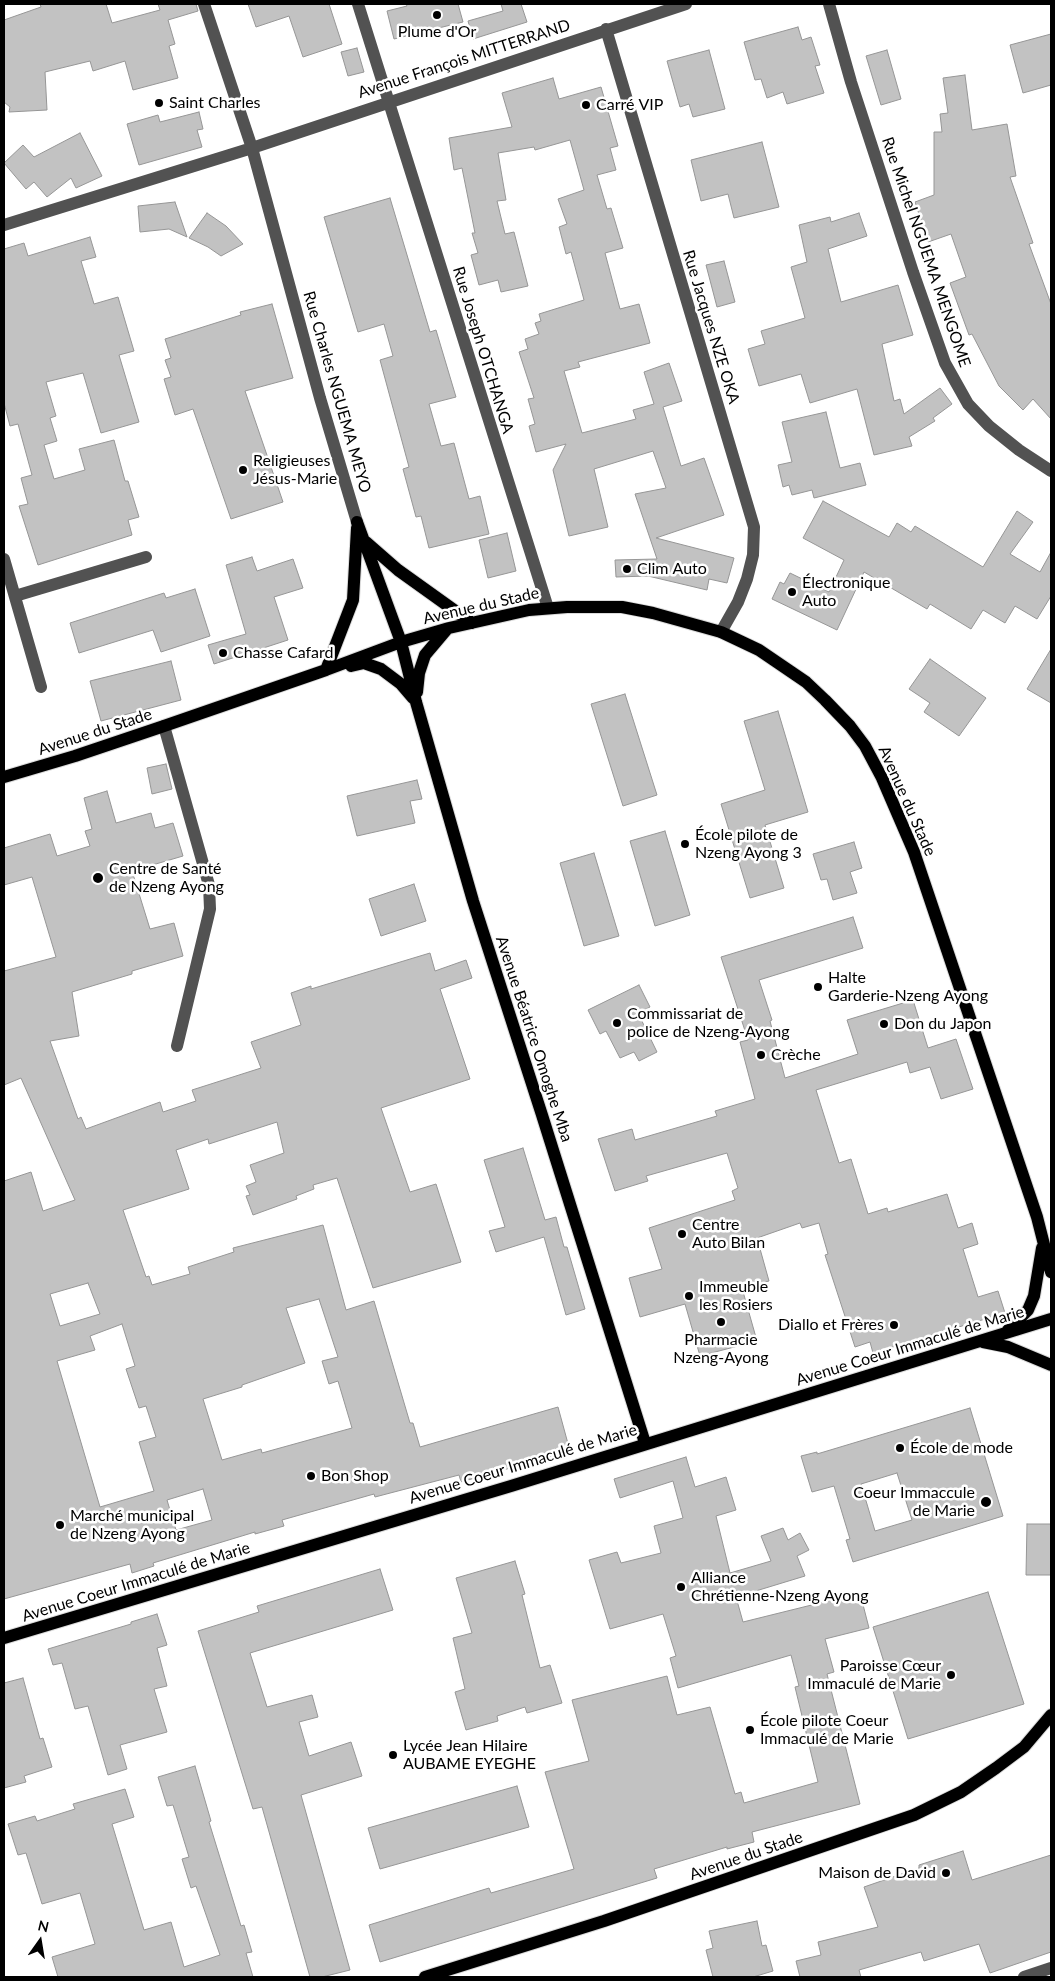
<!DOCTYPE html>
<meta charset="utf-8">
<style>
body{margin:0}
#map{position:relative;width:1055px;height:1981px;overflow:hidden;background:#fff;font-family:Lato,sans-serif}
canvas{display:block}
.frame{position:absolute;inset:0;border:5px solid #000;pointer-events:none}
.north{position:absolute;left:15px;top:1916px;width:50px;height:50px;-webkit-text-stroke:4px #fff;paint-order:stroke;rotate:13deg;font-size:14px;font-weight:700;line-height:20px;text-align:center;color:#000}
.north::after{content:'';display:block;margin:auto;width:18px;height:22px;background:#000;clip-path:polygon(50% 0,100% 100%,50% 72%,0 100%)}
</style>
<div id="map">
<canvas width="1055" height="1981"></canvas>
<div class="frame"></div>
<div class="north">N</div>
</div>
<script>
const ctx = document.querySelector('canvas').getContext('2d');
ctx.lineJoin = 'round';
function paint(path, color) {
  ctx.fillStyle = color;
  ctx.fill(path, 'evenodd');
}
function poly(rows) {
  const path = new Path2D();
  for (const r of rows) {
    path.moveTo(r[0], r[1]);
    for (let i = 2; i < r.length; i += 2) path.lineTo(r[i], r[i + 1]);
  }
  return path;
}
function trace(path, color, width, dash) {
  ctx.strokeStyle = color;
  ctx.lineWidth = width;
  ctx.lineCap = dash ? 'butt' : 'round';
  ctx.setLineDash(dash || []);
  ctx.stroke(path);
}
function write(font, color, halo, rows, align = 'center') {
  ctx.font = font + ' Lato,sans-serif';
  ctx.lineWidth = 5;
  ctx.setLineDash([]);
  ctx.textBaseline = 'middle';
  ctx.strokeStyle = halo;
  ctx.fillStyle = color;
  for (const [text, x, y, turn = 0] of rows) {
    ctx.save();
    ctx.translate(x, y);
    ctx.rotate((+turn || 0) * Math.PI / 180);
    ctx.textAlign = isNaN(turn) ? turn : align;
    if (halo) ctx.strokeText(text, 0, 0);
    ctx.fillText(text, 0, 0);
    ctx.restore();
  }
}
const building = poly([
 [40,4,106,4,112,23,160,10,158,4,196,4,198,11,168,20,175,44,169,46,178,78,133,90,125,61,93,71,90,61,45,72,47,110,9,112,10,107,4,102,4,20,41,7,40,4],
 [248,4,329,4,342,44,303,57,289,16,256,27,248,4],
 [406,4,458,4,463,22,394,39,387,11,407,6,406,4],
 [501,4,521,4,527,22,473,39,468,21,503,11,501,4],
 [798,27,802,40,811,37,820,65,815,66,824,93,787,104,783,92,767,98,761,79,755,80,744,42,798,27],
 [1051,34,1051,85,1023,93,1010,45,1051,34],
 [357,48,364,72,348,76,341,52,357,48],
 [709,50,725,109,693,117,689,104,680,107,667,61,709,50],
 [887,50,901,99,881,105,866,56,887,50],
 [965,75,972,130,1007,124,1016,176,1010,177,1033,243,1029,244,1051,304,1051,419,1033,399,1023,410,999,386,972,334,969,335,950,283,966,277,951,234,928,242,915,202,934,195,934,132,942,132,940,114,948,113,943,78,965,75],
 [553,78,559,99,601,87,618,146,610,148,616,170,597,175,607,209,611,208,623,248,605,253,620,309,639,304,650,343,578,362,580,367,564,371,582,433,636,419,633,410,654,404,644,372,669,363,682,401,663,407,681,466,704,458,724,515,656,538,734,558,727,583,709,579,707,590,648,576,616,577,615,560,657,559,635,494,666,488,653,451,594,469,608,527,569,536,553,470,566,444,536,452,529,426,535,424,528,399,534,398,519,352,528,349,525,339,539,334,535,323,541,321,539,314,584,300,571,252,566,254,559,227,567,224,558,199,584,190,570,140,535,150,534,147,498,153,506,200,497,201,505,234,514,232,528,286,501,292,498,280,479,285,471,255,478,253,472,233,475,233,462,168,454,170,449,138,512,127,502,93,553,78],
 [199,112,203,129,197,130,202,147,139,165,127,124,158,115,160,122,199,112],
 [80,133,102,176,76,188,71,178,47,197,34,182,26,189,4,163,23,145,34,157,80,133],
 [762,142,779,207,734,218,728,194,701,201,691,160,762,142],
 [390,198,430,332,436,330,456,397,429,404,441,446,454,443,469,499,480,496,489,534,429,548,421,516,416,517,403,469,409,467,380,360,393,356,384,324,358,332,324,217,390,198],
 [175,202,187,237,169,229,140,232,138,206,175,202],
 [207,213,226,226,243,244,221,256,208,247,189,238,207,213],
 [859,213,867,236,828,249,841,302,898,285,913,335,882,344,894,401,900,399,904,414,940,388,952,404,933,418,935,421,909,437,912,446,874,455,857,389,810,403,801,374,759,386,748,349,765,344,761,331,805,318,791,267,807,262,799,225,830,217,831,222,859,213],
 [90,237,96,257,81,261,94,304,118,297,134,351,119,355,139,422,101,433,83,373,46,382,56,416,50,418,57,441,44,445,54,479,85,470,79,449,114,440,125,481,128,481,139,517,128,520,132,535,38,565,19,506,28,504,21,478,32,475,18,424,10,426,4,403,4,249,24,243,28,256,90,237],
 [724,261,735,302,717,307,706,265,724,261],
 [272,304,293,378,245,391,283,502,231,519,193,409,175,415,164,379,171,377,165,360,171,358,165,339,241,315,240,312,272,304],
 [826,412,840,468,860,463,866,485,814,498,812,490,792,495,789,485,783,487,778,465,792,462,782,422,826,412],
 [823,501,889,537,897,523,911,532,915,526,983,567,1017,511,1033,522,1010,554,1040,572,1051,552,1051,596,1037,619,1015,606,1005,623,983,610,971,629,930,604,927,609,864,572,837,630,772,599,780,582,784,584,790,573,829,592,844,560,803,538,823,501],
 [507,533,516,571,488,578,479,540,507,533],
 [252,557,257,571,293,559,303,588,274,597,288,640,214,664,208,645,246,634,226,565,252,557],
 [195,589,210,636,161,652,153,630,79,653,70,623,164,593,166,598,195,589],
 [1051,649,1051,703,1027,689,1051,649],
 [930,659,986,698,959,736,924,712,930,703,909,689,930,659],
 [171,661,181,700,101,721,90,681,171,661],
 [625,694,657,795,623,806,591,704,625,694],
 [778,711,808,812,765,825,784,888,750,898,721,804,765,790,744,721,778,711],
 [166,764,172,789,152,794,147,768,166,764],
 [417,780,422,799,410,801,415,823,357,836,347,796,417,780],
 [107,791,116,823,151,813,155,828,173,823,183,856,132,871,150,929,174,923,183,956,132,971,132,974,72,992,79,1036,50,1041,78,1119,81,1117,86,1129,160,1102,163,1112,196,1101,192,1090,261,1068,251,1042,301,1025,291,993,311,986,311,989,430,953,435,971,466,960,472,978,440,989,470,1079,381,1108,410,1192,436,1184,461,1262,373,1288,337,1178,313,1185,314,1189,296,1196,297,1199,253,1215,246,1196,250,1195,246,1186,256,1182,250,1165,284,1153,277,1122,209,1144,208,1139,176,1150,189,1189,123,1210,146,1277,149,1276,152,1285,190,1274,188,1267,234,1252,233,1248,323,1225,346,1310,374,1301,410,1423,413,1423,420,1447,558,1407,570,1451,461,1482,459,1475,375,1497,374,1494,282,1520,284,1526,255,1534,255,1532,153,1563,154,1566,132,1573,130,1564,4,1599,4,1181,31,1172,43,1211,75,1200,21,1078,4,1085,4,971,56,957,32,877,4,885,4,848,50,834,57,856,90,846,85,831,92,829,84,798,107,791],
 [88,1283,100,1314,60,1326,50,1294,88,1283],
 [319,1299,338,1357,322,1361,329,1384,338,1381,352,1428,262,1453,261,1449,222,1460,203,1399,242,1387,242,1385,305,1363,286,1308,319,1299],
 [122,1324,135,1366,126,1369,139,1408,146,1406,156,1437,139,1442,154,1491,100,1507,57,1361,95,1350,90,1336,122,1324],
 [203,1489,212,1520,176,1530,167,1500,203,1489],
 [665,831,690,915,655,926,630,841,665,831],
 [854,842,862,868,850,872,857,893,833,900,827,879,821,880,813,854,854,842],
 [594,853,619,936,584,946,560,863,594,853],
 [414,884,426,921,381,936,369,899,414,884],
 [853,917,863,948,759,980,772,1020,770,1021,785,1078,858,1054,847,1020,913,1000,928,1048,956,1039,973,1089,941,1099,930,1067,910,1073,907,1062,816,1090,839,1163,851,1159,868,1214,887,1208,888,1212,947,1194,958,1228,972,1223,978,1244,963,1249,978,1297,998,1291,1005,1313,873,1353,870,1342,855,1347,825,1255,828,1254,819,1223,802,1228,800,1223,757,1238,769,1281,742,1288,757,1341,700,1356,685,1304,640,1317,629,1278,662,1269,649,1228,735,1200,732,1191,738,1188,727,1153,646,1176,648,1181,615,1191,598,1139,632,1129,635,1140,717,1116,715,1111,755,1099,740,1042,748,1040,721,957,853,917],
 [639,985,650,1007,638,1013,657,1052,639,1061,634,1052,620,1058,606,1031,600,1034,588,1010,639,985],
 [523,1148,545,1220,556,1217,564,1247,567,1247,585,1309,566,1315,544,1237,496,1252,489,1231,505,1227,484,1160,523,1148],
 [970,1408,1003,1516,853,1562,846,1540,850,1539,834,1486,812,1492,801,1456,817,1452,817,1454,970,1408],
 [897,1473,912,1520,875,1531,861,1484,897,1473],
 [686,1457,695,1487,726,1477,736,1510,716,1516,730,1573,771,1561,761,1536,783,1528,788,1540,800,1533,809,1550,797,1556,805,1576,736,1597,743,1622,860,1593,869,1628,825,1639,834,1672,827,1674,860,1804,752,1832,754,1842,727,1849,727,1847,654,1869,657,1878,380,1962,369,1925,489,1888,491,1893,574,1869,545,1772,589,1761,572,1700,667,1676,677,1715,710,1707,735,1794,741,1792,744,1803,818,1782,795,1687,799,1686,791,1655,678,1688,670,1658,676,1656,663,1614,610,1629,589,1560,617,1552,621,1563,661,1553,654,1526,683,1518,673,1481,620,1498,614,1479,686,1457],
 [1027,1524,1051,1524,1051,1575,1026,1575,1027,1524],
 [515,1561,525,1594,522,1595,540,1668,550,1665,562,1703,527,1713,525,1707,497,1716,498,1721,466,1730,455,1692,465,1689,453,1638,472,1633,456,1578,515,1561],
 [380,1569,393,1610,250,1653,267,1707,312,1695,318,1717,299,1722,309,1756,351,1742,362,1776,301,1795,350,1970,322,1977,310,1977,262,1807,253,1809,198,1631,259,1612,257,1606,380,1569],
 [988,1592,1024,1704,908,1739,873,1627,988,1592],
 [157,1614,167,1645,157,1648,167,1686,154,1689,167,1732,120,1745,127,1769,108,1775,88,1706,75,1709,62,1663,53,1665,48,1649,131,1624,131,1622,157,1614],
 [23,1678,40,1739,43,1738,52,1767,24,1776,26,1782,4,1788,4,1683,23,1678],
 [195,1766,211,1821,209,1822,241,1926,244,1925,252,1952,246,1953,253,1977,58,1977,52,1957,95,1944,80,1893,42,1904,26,1853,18,1855,8,1824,35,1816,37,1821,75,1809,73,1804,125,1789,134,1817,112,1824,144,1930,171,1922,184,1967,220,1955,196,1886,191,1888,182,1859,189,1857,173,1805,167,1806,158,1777,195,1766],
 [517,1786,529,1827,380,1869,368,1828,517,1786],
 [963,1851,972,1880,1051,1855,1051,1952,990,1973,979,1944,924,1961,921,1952,859,1970,861,1977,800,1977,796,1961,821,1955,818,1942,878,1927,864,1887,919,1868,919,1865,963,1851],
 [757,1921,762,1946,766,1945,773,1971,753,1977,713,1977,706,1950,713,1948,709,1931,757,1921]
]);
paint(building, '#c2c2c2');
trace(building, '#969696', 1);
const major = poly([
 [357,522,401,642,416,702,473,901,542,1115,645,1443],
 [366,542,398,570,472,623],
 [351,666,364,663,381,669,401,684,413,698],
 [326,670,353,600,357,528],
 [417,692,419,673,425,655,447,629],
 [4,777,75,756,164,726,326,670,401,642,449,628,529,610,567,607,622,607,653,613,721,632,759,650,806,682,825,700,850,726,865,746,882,778,914,852,1037,1217,1051,1272],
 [1008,1330,1028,1310,1034,1296,1042,1248],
 [983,1342,1008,1347,1051,1365],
 [4,1638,511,1486,1051,1319],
 [425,1977,604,1921,914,1815,961,1792,996,1768,1024,1747,1051,1715]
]);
trace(major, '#dbdbdb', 14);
trace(poly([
 [204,4,252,148,320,398,357,522],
 [358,4,548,608],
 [829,4,851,82,913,272,945,363,968,404,989,426,1019,450,1051,471],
 [606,29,754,527,753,555,747,579,738,602,721,632],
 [4,225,252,148,686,4],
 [4,559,41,687],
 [15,596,146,557],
 [164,726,209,885,210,909,177,1046],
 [1024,1977,1051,1968]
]), '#525252', 12);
trace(major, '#000', 12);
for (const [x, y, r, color] of [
 [437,15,5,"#000"],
 [159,103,5,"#000"],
 [586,105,5,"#000"],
 [243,470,5,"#000"],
 [627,569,5,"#000"],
 [792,592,5,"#000"],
 [223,653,5,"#000"],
 [685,844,5,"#000"],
 [98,878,6,"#000"],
 [818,987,5,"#000"],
 [617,1023,5,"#000"],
 [884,1024,5,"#000"],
 [761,1055,5,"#000"],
 [682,1234,5,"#000"],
 [689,1296,5,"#000"],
 [721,1322,5,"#000"],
 [894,1325,5,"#000"],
 [900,1448,5,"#000"],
 [311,1476,5,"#000"],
 [986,1502,6,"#000"],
 [60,1525,5,"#000"],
 [681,1587,5,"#000"],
 [951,1675,5,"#000"],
 [750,1730,5,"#000"],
 [393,1755,5,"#000"],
 [946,1873,5,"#000"]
]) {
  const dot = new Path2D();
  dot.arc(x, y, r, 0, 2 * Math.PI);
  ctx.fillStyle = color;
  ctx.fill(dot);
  trace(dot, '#fff', 2);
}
write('16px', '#000', '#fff', [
 ["Plume d'Or",437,32,"center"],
 ["Saint Charles",169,103],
 ["Carré VIP",596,105],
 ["Religieuses",253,461],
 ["Jésus-Marie",253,479],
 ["Clim Auto",637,569],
 ["Électronique",802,583],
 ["Auto",802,601],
 ["Chasse Cafard",233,653],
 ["École pilote de",695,835],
 ["Nzeng Ayong 3",695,853],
 ["Centre de Santé",109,869],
 ["de Nzeng Ayong",109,887],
 ["Halte",828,978],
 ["Garderie-Nzeng Ayong",828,996],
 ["Commissariat de",627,1014],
 ["police de Nzeng-Ayong",627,1032],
 ["Don du Japon",894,1024],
 ["Crèche",771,1055],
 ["Centre",692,1225],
 ["Auto Bilan",692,1243],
 ["Immeuble",699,1287],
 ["les Rosiers",699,1305],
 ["Diallo et Frères",884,1325,"right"],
 ["Pharmacie",721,1340,"center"],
 ["Nzeng-Ayong",721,1358,"center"],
 ["École de mode",910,1448],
 ["Bon Shop",321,1476],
 ["Coeur Immaccule",975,1493,"right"],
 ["de Marie",975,1511,"right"],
 ["Marché municipal",70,1516],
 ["de Nzeng Ayong",70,1534],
 ["Alliance",691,1578],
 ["Chrétienne-Nzeng Ayong",691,1596],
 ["Paroisse Cœur",941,1666,"right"],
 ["Immaculé de Marie",941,1684,"right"],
 ["École pilote Coeur",760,1721],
 ["Immaculé de Marie",760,1739],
 ["Lycée Jean Hilaire",403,1746],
 ["AUBAME EYEGHE",403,1764],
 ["Maison de David",936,1873,"right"]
], 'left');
write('16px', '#000', '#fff', [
 ["Avenue François MITTERRAND",464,59,-18],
 ["Rue Michel NGUEMA MENGOME",926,252,71],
 ["Rue Jacques NZE OKA",711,327,73],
 ["Rue Joseph OTCHANGA",483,350,73],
 ["Rue Charles NGUEMA MEYO",337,392,74],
 ["Avenue du Stade",481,606,-13],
 ["Avenue du Stade",95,732,-18],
 ["Avenue du Stade",907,801,66],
 ["Avenue Béatrice Omoghe Mba",534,1039,72],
 ["Avenue Coeur Immaculé de Marie",910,1346,-17],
 ["Avenue Coeur Immaculé de Marie",523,1464,-17],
 ["Avenue Coeur Immaculé de Marie",136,1582,-17],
 ["Avenue du Stade",746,1856,-19]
]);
</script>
